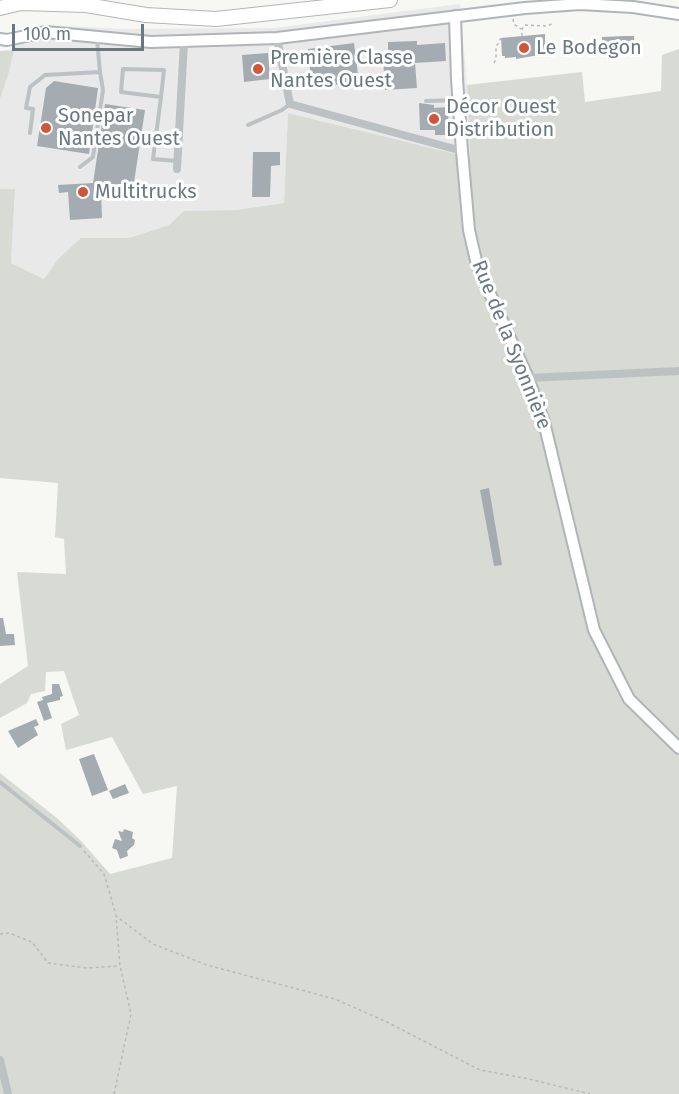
<!DOCTYPE html>
<meta charset="utf-8">
<style>
body{margin:0}
#map{position:relative;width:679px;height:1094px;overflow:hidden;background:#f7f7f4;font-family:"Fira Sans",sans-serif}
canvas{display:block}
.scale{position:absolute;left:12px;top:24px;width:132px;height:27px;box-sizing:border-box;border:3px solid #697882;border-top:0;padding-left:8px;font-size:18px;line-height:21px;white-space:nowrap;color:#697882;-webkit-text-stroke:4px #fff;paint-order:stroke}
</style>
<div id="map">
<canvas width="679" height="1094"></canvas>
<div class="scale">100 m</div>
</div>
<script>
const ctx = document.querySelector('canvas').getContext('2d');
ctx.lineJoin = 'round';
function paint(path, color) {
  ctx.fillStyle = color;
  ctx.fill(path, 'evenodd');
}
function poly(rows) {
  const path = new Path2D();
  for (const r of rows) {
    path.moveTo(r[0], r[1]);
    for (let i = 2; i < r.length; i += 2) path.lineTo(r[i], r[i + 1]);
  }
  return path;
}
function trace(path, color, width, dash) {
  ctx.strokeStyle = color;
  ctx.lineWidth = width;
  ctx.lineCap = dash ? 'butt' : 'round';
  ctx.setLineDash(dash || []);
  ctx.stroke(path);
}
function write(font, color, halo, rows, align = 'center') {
  ctx.font = font + ' "Fira Sans",sans-serif';
  ctx.lineWidth = 6;
  ctx.setLineDash([]);
  ctx.textBaseline = 'middle';
  ctx.strokeStyle = halo;
  ctx.fillStyle = color;
  for (const [text, x, y, turn = 0] of rows) {
    ctx.save();
    ctx.translate(x, y);
    ctx.rotate((+turn || 0) * Math.PI / 180);
    ctx.textAlign = isNaN(turn) ? turn : align;
    if (halo) ctx.strokeText(text, 0, 0);
    ctx.fillText(text, 0, 0);
    ctx.restore();
  }
}
paint(poly([
 [460,4,467,85,470,156,460,155,288,113,284,203,235,210,185,211,169,225,129,238,81,238,58,259,44,279,11,263,15,189,0,189,0,99,19,30,48,25,120,29,274,28]
]), '#e8e9e8');
paint(poly([
 [679,49,679,1094,0,1094,0,773,58,819,82,842,110,874,172,858,177,786,143,794,112,737,66,750,61,724,79,715,64,671,46,672,45,691,31,694,27,703,0,718,0,684,28,666,17,572,66,574,64,539,55,537,58,483,0,478,0,189,15,189,11,263,44,279,58,259,81,238,129,238,169,225,184,211,235,210,284,203,288,113,460,155,470,156,467,85,582,72,585,102,661,91,662,55],
 [14,50,8,75,0,99,0,51]
]), '#d7dbd4');
paint(poly([
 [545,34,545,54,516,59,516,57,505,58,505,56,502,56,501,38],
 [625,36,634,36,635,53,603,53,602,37],
 [417,41,417,45,445,43,446,61,415,63,417,88,385,90,383,57,388,57,388,42],
 [354,43,359,82,312,88,308,49],
 [268,53,270,79,244,82,242,55],
 [54,81,98,88,89,154,37,146,46,88],
 [419,103,434,105,434,108,448,107,449,135,435,135,435,130,420,130],
 [105,104,145,110,133,189,108,185,107,191,101,191,102,218,70,220,68,192,59,193,58,185,93,183],
 [253,152,280,152,280,165,271,166,270,197,252,197],
 [489,488,502,565,494,566,480,490],
 [0,618,3,618,6,634,14,634,15,645,0,646],
 [52,684,59,684,63,696,60,697,60,700,47,703,52,718,44,721,37,702,43,700,42,697,52,694],
 [36,719,39,725,34,727,38,735,18,748,8,731],
 [94,754,108,790,92,796,79,759],
 [125,784,129,793,113,799,109,791],
 [124,829,133,832,132,838,135,840,134,845,127,851,128,856,120,859,117,850,112,848,115,839,122,841,118,831,123,832]
]), '#a4acb1');
const secondary = poly([
 [455,16,457,79,462,151,469,230,477,265,528,378,544,422,594,630,629,699,679,748],
 [0,39,7,40,45,32,151,42,277,38,525,8,580,4,633,7,679,14]
]);
const highway = poly([
 [0,8,21,3,86,5,146,15,216,19,390,0]
]);
trace(secondary, '#afb5b9', 14);
trace(highway, '#b2b6b9', 16);
trace(poly([
 [513,19,514,24,521,29],
 [522,36,522,29,525,25,547,26,552,24],
 [494,63,496,59,496,47,501,38],
 [84,851,104,874,116,915],
 [0,934,9,933,32,942,48,963,87,968,119,966],
 [114,1094,131,1014,120,966,116,916,153,944,207,965,335,999,387,1022,480,1070,529,1079,590,1094]
]), '#b7babc', 1.5, [3, 3]);
trace(poly([
 [161,97,121,92,123,69,164,70,161,97,153,159,177,161],
 [426,101,457,100],
 [248,125,282,110,290,104],
 [30,133,33,109,26,108,30,87,45,75,100,72,97,39],
 [80,167,93,157,103,90,100,72],
 [0,782,80,846]
]), '#bcc1c4', 4);
trace(poly([
 [277,38,290,104,462,151],
 [177,169,184,42],
 [528,378,679,371],
 [0,1060,8,1094]
]), '#bcc1c4', 8);
trace(secondary, '#fff', 10);
trace(highway, '#fff', 14);
for (const [x, y, r, color] of [
 [524,48,6,"#d25439"],
 [258,69,6,"#d25439"],
 [434,119,6,"#d25439"],
 [46,128,6,"#d25439"],
 [83,192,6,"#d25439"]
]) {
  const dot = new Path2D();
  dot.arc(x, y, r, 0, 2 * Math.PI);
  ctx.fillStyle = color;
  ctx.fill(dot);
  trace(dot, '#fff', 2);
}
write('20px', '#697882', '#fff', [
 ["Le Bodegon",536,48],
 ["Première Classe",270,58],
 ["Nantes Ouest",270,81],
 ["Décor Ouest",446,107],
 ["Distribution",446,130],
 ["Sonepar",58,116],
 ["Nantes Ouest",58,139],
 ["Multitrucks",95,192]
], 'left');
write('20px', '#697882', '#fff', [
 ["Rue de la Syonnière",511,345,68]
]);
</script>
